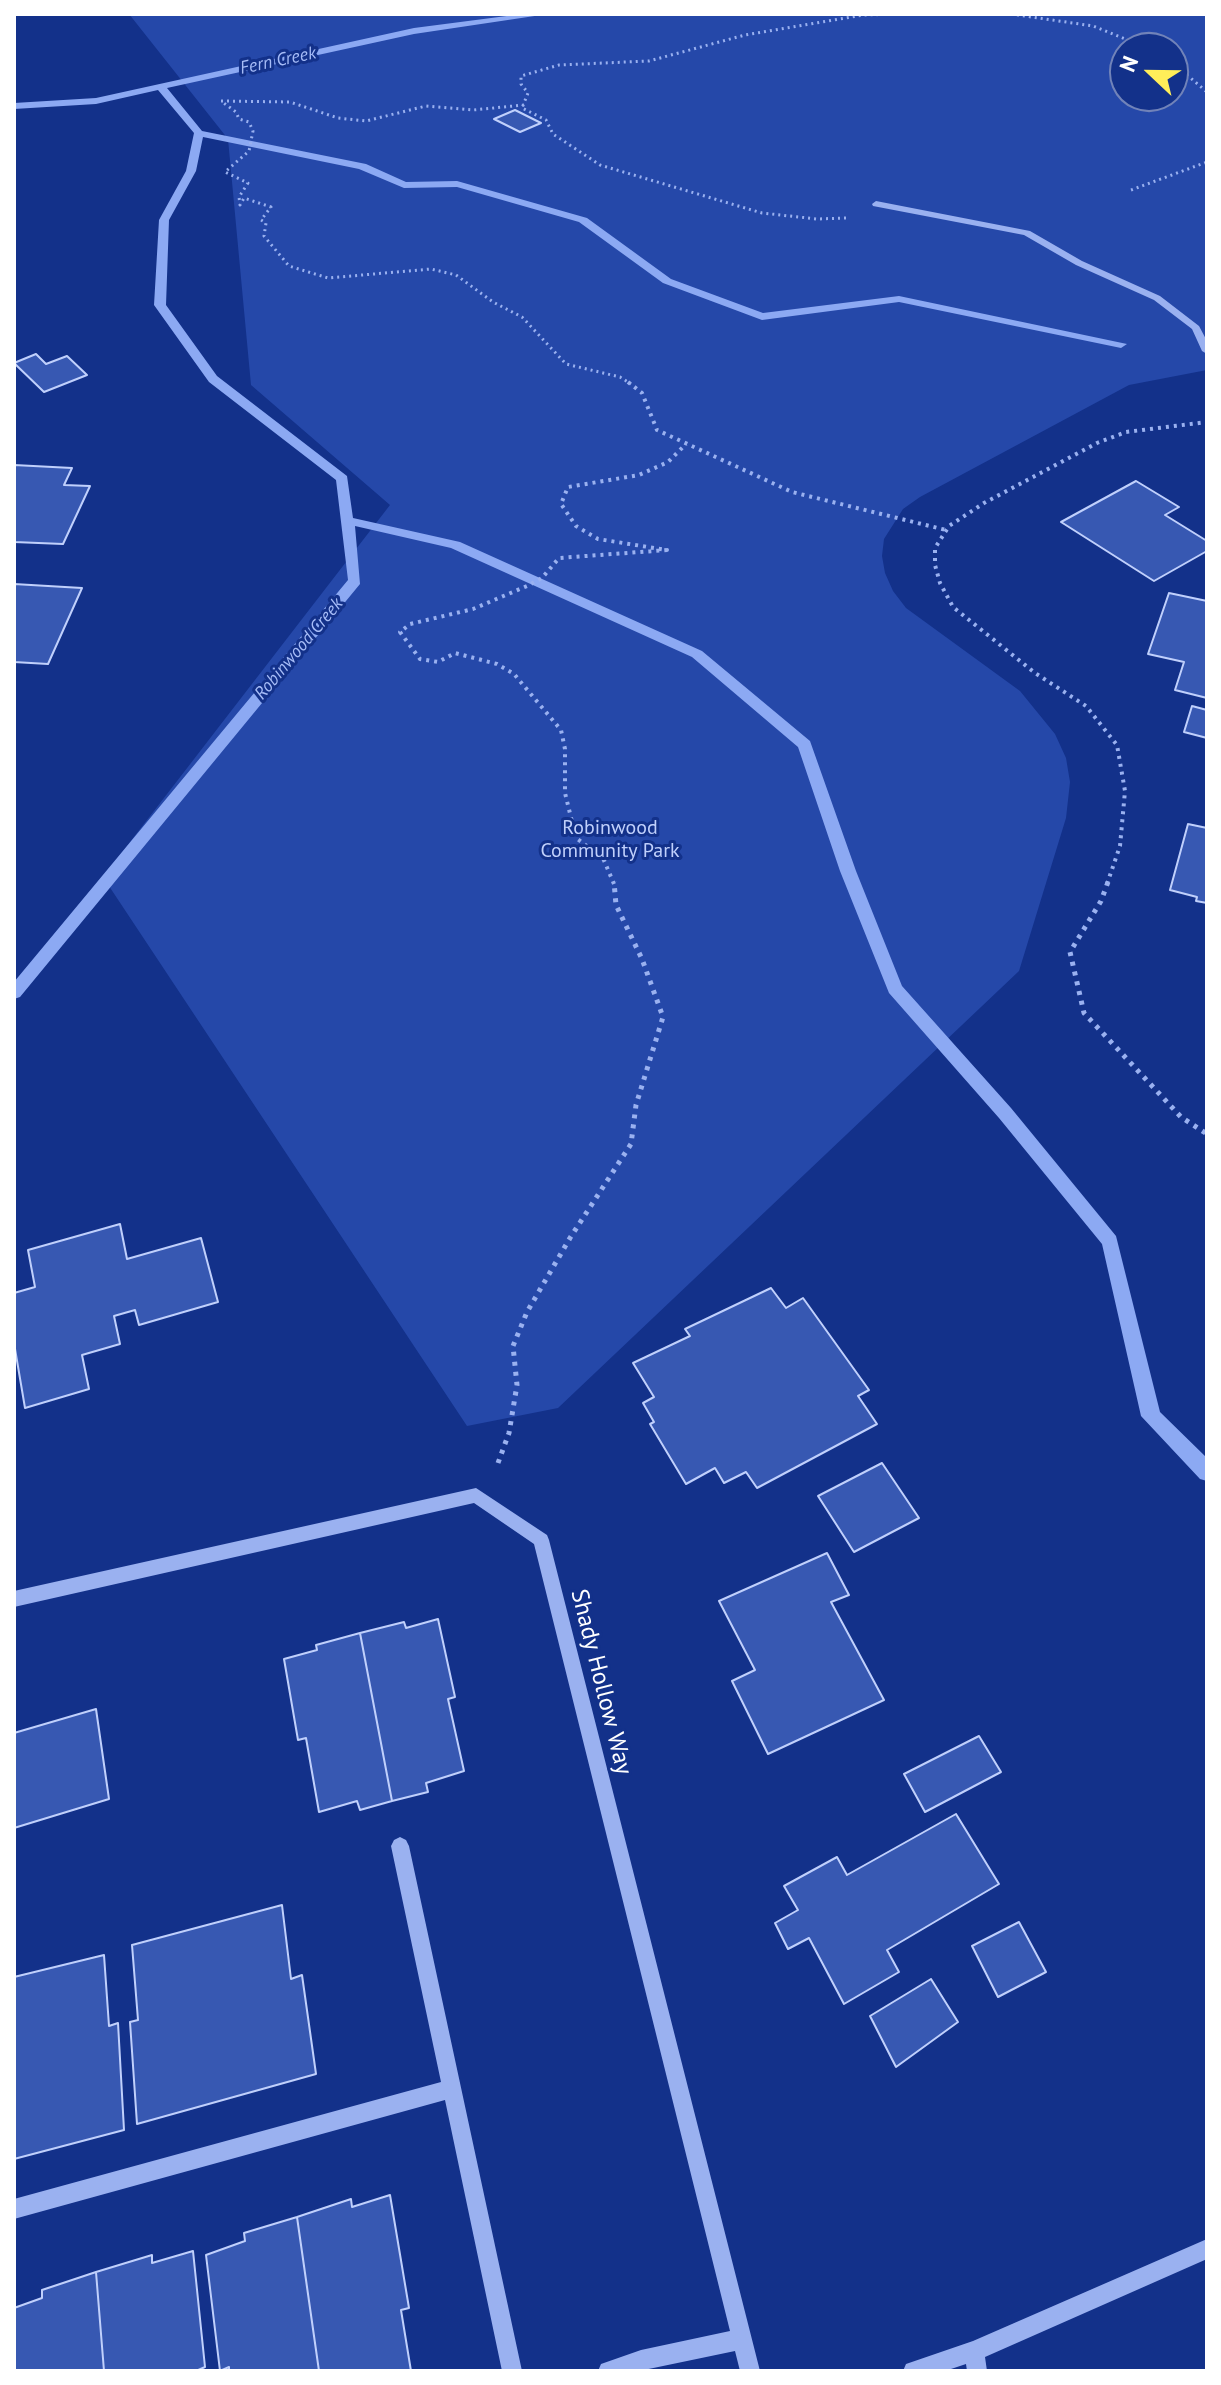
<!DOCTYPE html>
<style>
body{margin:0}
#map{position:relative;width:1221px;height:2385px;overflow:hidden;background:#13318a;font-family:"PT Sans",sans-serif}
canvas{display:block}
.frame{position:absolute;inset:0;border:16px solid #fff;pointer-events:none}
.north{position:absolute;left:1109px;top:32px;width:80px;height:80px;box-sizing:border-box;background:#13318a;border:2px solid #7183b9;border-radius:50%;rotate:292deg;font-size:22px;font-weight:700;line-height:32px;text-align:center;color:#fff}
.north::after{content:'';display:block;margin:auto;width:28px;height:36px;background:#ffee59;clip-path:polygon(50% 0,100% 100%,50% 72%,0 100%)}
</style>
<div id="map">
<canvas width="1221" height="2385"></canvas>
<div class="frame"></div>
<div class="north">N</div>
</div>
<script>
const ctx = document.querySelector('canvas').getContext('2d');
ctx.lineJoin = 'round';
function paint(path, color) {
  ctx.fillStyle = color;
  ctx.fill(path, 'evenodd');
}
function poly(rows) {
  const path = new Path2D();
  for (const r of rows) {
    path.moveTo(r[0], r[1]);
    for (let i = 2; i < r.length; i += 2) path.lineTo(r[i], r[i + 1]);
  }
  return path;
}
function trace(path, color, width, dash) {
  ctx.strokeStyle = color;
  ctx.lineWidth = width;
  ctx.lineCap = dash ? 'butt' : 'round';
  ctx.setLineDash(dash || []);
  ctx.stroke(path);
}
function write(font, color, halo, rows, align = 'center') {
  ctx.font = font + ' "PT Sans",sans-serif';
  ctx.lineWidth = 6;
  ctx.setLineDash([]);
  ctx.textBaseline = 'middle';
  ctx.strokeStyle = halo;
  ctx.fillStyle = color;
  for (const [text, x, y, turn = 0] of rows) {
    ctx.save();
    ctx.translate(x, y);
    ctx.rotate((+turn || 0) * Math.PI / 180);
    ctx.textAlign = isNaN(turn) ? turn : align;
    if (halo) ctx.strokeText(text, 0, 0);
    ctx.fillText(text, 0, 0);
    ctx.restore();
  }
}
paint(poly([
 [129,14,1207,14,1207,370,1129,385,920,497,903,509,884,539,882,556,885,573,893,591,906,608,1020,691,1055,734,1066,758,1070,782,1066,818,1019,971,558,1408,467,1426,103,877,390,505,251,385,228,139],
 [1125,48,1173,48,1173,96,1125,96]
]), '#2548a9');
paint(poly([
 [522,14,548,14,414,34,167,88,202,131,366,164,406,182,457,181,587,218,671,279,763,313,899,296,1127,344,1121,348,899,302,762,320,663,283,579,222,457,187,404,188,359,169,203,137,196,171,169,220,166,305,217,376,347,476,353,518,460,542,702,651,810,741,856,871,902,986,1011,1108,1116,1236,1160,1412,1207,1458,1207,1481,1200,1479,1141,1416,1102,1244,999,1118,889,993,840,871,798,747,692,657,451,548,355,526,360,584,20,997,14,999,14,982,348,580,336,480,209,382,154,305,159,220,186,171,194,133,158,90,96,104,14,109,14,103,96,98,414,28,522,14]
]), '#8ca9f3');
const building = poly([
 [515,110,541,123,520,132,494,119,515,110],
 [36,354,46,364,67,356,87,375,44,392,14,363,36,354],
 [14,465,72,468,64,485,90,486,63,544,14,542,14,465],
 [1136,481,1179,507,1165,515,1207,541,1207,551,1154,581,1061,522,1136,481],
 [14,584,82,588,48,664,14,662,14,584],
 [1169,593,1207,601,1207,698,1175,690,1184,662,1148,654,1169,593],
 [1192,706,1207,710,1207,738,1184,732,1192,706],
 [1188,824,1207,828,1207,903,1196,901,1197,897,1170,890,1188,824],
 [120,1224,127,1259,201,1238,218,1302,139,1325,135,1310,114,1316,120,1344,82,1355,89,1389,25,1408,14,1343,14,1293,35,1287,28,1250,120,1224],
 [771,1288,786,1308,803,1298,869,1390,858,1396,877,1424,757,1488,746,1472,724,1483,715,1468,686,1484,650,1424,654,1422,643,1403,654,1397,633,1363,690,1336,685,1329,771,1288],
 [882,1463,919,1518,854,1552,818,1496,882,1463],
 [827,1553,849,1595,831,1602,884,1700,768,1754,732,1681,755,1670,719,1601,827,1553],
 [438,1619,455,1697,448,1699,464,1771,426,1783,428,1792,392,1801,360,1633,404,1622,406,1628,438,1619],
 [360,1633,392,1801,360,1810,357,1801,319,1812,306,1738,298,1740,284,1659,317,1650,316,1645,360,1633],
 [96,1709,109,1799,14,1828,14,1733,96,1709],
 [979,1736,1001,1772,925,1812,904,1774,979,1736],
 [956,1814,999,1884,887,1950,899,1972,844,2004,809,1938,788,1949,775,1923,798,1910,784,1886,837,1857,847,1875,956,1814],
 [282,1905,291,1979,302,1975,316,2074,137,2124,130,2022,138,2020,132,1945,282,1905],
 [1019,1922,1046,1972,998,1997,972,1946,1019,1922],
 [104,1955,109,2026,118,2023,124,2130,14,2159,14,1977,104,1955],
 [931,1979,958,2022,896,2067,870,2016,931,1979],
 [390,2195,409,2308,401,2310,411,2371,319,2371,297,2217,351,2199,352,2207,390,2195],
 [297,2217,319,2371,229,2371,229,2367,220,2371,206,2255,245,2241,244,2233,297,2217],
 [193,2251,205,2367,196,2371,104,2371,96,2272,152,2255,152,2263,193,2251],
 [96,2272,104,2371,14,2371,14,2308,42,2298,42,2290,96,2272]
]);
paint(building, '#3758b2');
trace(building, '#c0d0fc', 2);
trace(poly([
 [1011,14,1093,26,1148,48],
 [1173,63,1207,92],
 [524,105,473,110,426,106,366,121,338,118,290,102,221,101,236,112,239,119,249,122,253,131,249,151,225,172,248,183,239,197,240,205,244,198,271,207,261,220,266,223,264,236,289,266,328,278,431,269,456,275,493,302,522,317,566,364,620,377,631,384],
 [1131,190,1207,162],
 [846,218,817,219,762,213,600,165,553,134,546,120,522,108,528,93,521,84,521,76,559,65,649,61,745,35,863,15,901,14]
]), '#9ab1f0', 3, [2, 4]);
trace(poly([
 [628,382,642,393,657,430,792,492,946,530],
 [614,884,603,858,576,838,565,793,565,749,561,730,514,674,497,664,455,653,438,662,420,659,400,632,410,624,473,609,527,586,542,578,559,558,667,550,598,539,576,526,561,504,568,487,639,475,668,462,686,444],
 [1107,884,1120,846,1125,791,1117,745,1086,706,1035,673,953,607,940,583,935,565,935,548,949,526,984,503,1097,443,1126,432,1207,422]
]), '#9ab1f0', 4, [3, 5]);
trace(poly([
 [1108,882,1101,901,1070,952,1084,1013,1181,1117,1207,1134],
 [498,1463,509,1433,517,1385,513,1346,527,1312,570,1238,631,1144,636,1105,663,1017,642,959,616,905,614,882]
]), '#9ab1f0', 5, [4, 6]);
paint(poly([
 [876,201,1030,231,1082,261,1160,296,1199,326,1207,341,1207,354,1202,351,1192,329,1154,300,1076,265,1024,235,873,206,872,204,876,201],
 [476,1488,547,1535,549,1540,760,2371,740,2371,735,2351,639,2371,598,2371,601,2364,641,2350,730,2331,534,1544,474,1503,14,1607,14,1591,476,1488],
 [400,1837,406,1840,409,1846,522,2371,502,2371,445,2100,14,2219,14,2199,441,2082,391,1846,394,1840,400,1837],
 [1207,2239,1207,2259,985,2357,987,2371,967,2371,966,2364,945,2371,903,2371,906,2364,973,2341,1207,2239]
]), '#9ab1f0');
write('italic 18px', '#a6bcf7', '#13318a', [
 ["Fern Creek",278,61,-12],
 ["Robinwood Creek",299,649,-50]
]);
write('20px', '#c0d0fc', '#13318a', [
 ["Robinwood",610,828],
 ["Community Park",610,851]
]);
write('24px', '#fff', '#13318a', [
 ["Shady Hollow Way",601,1682,76]
]);
</script>
